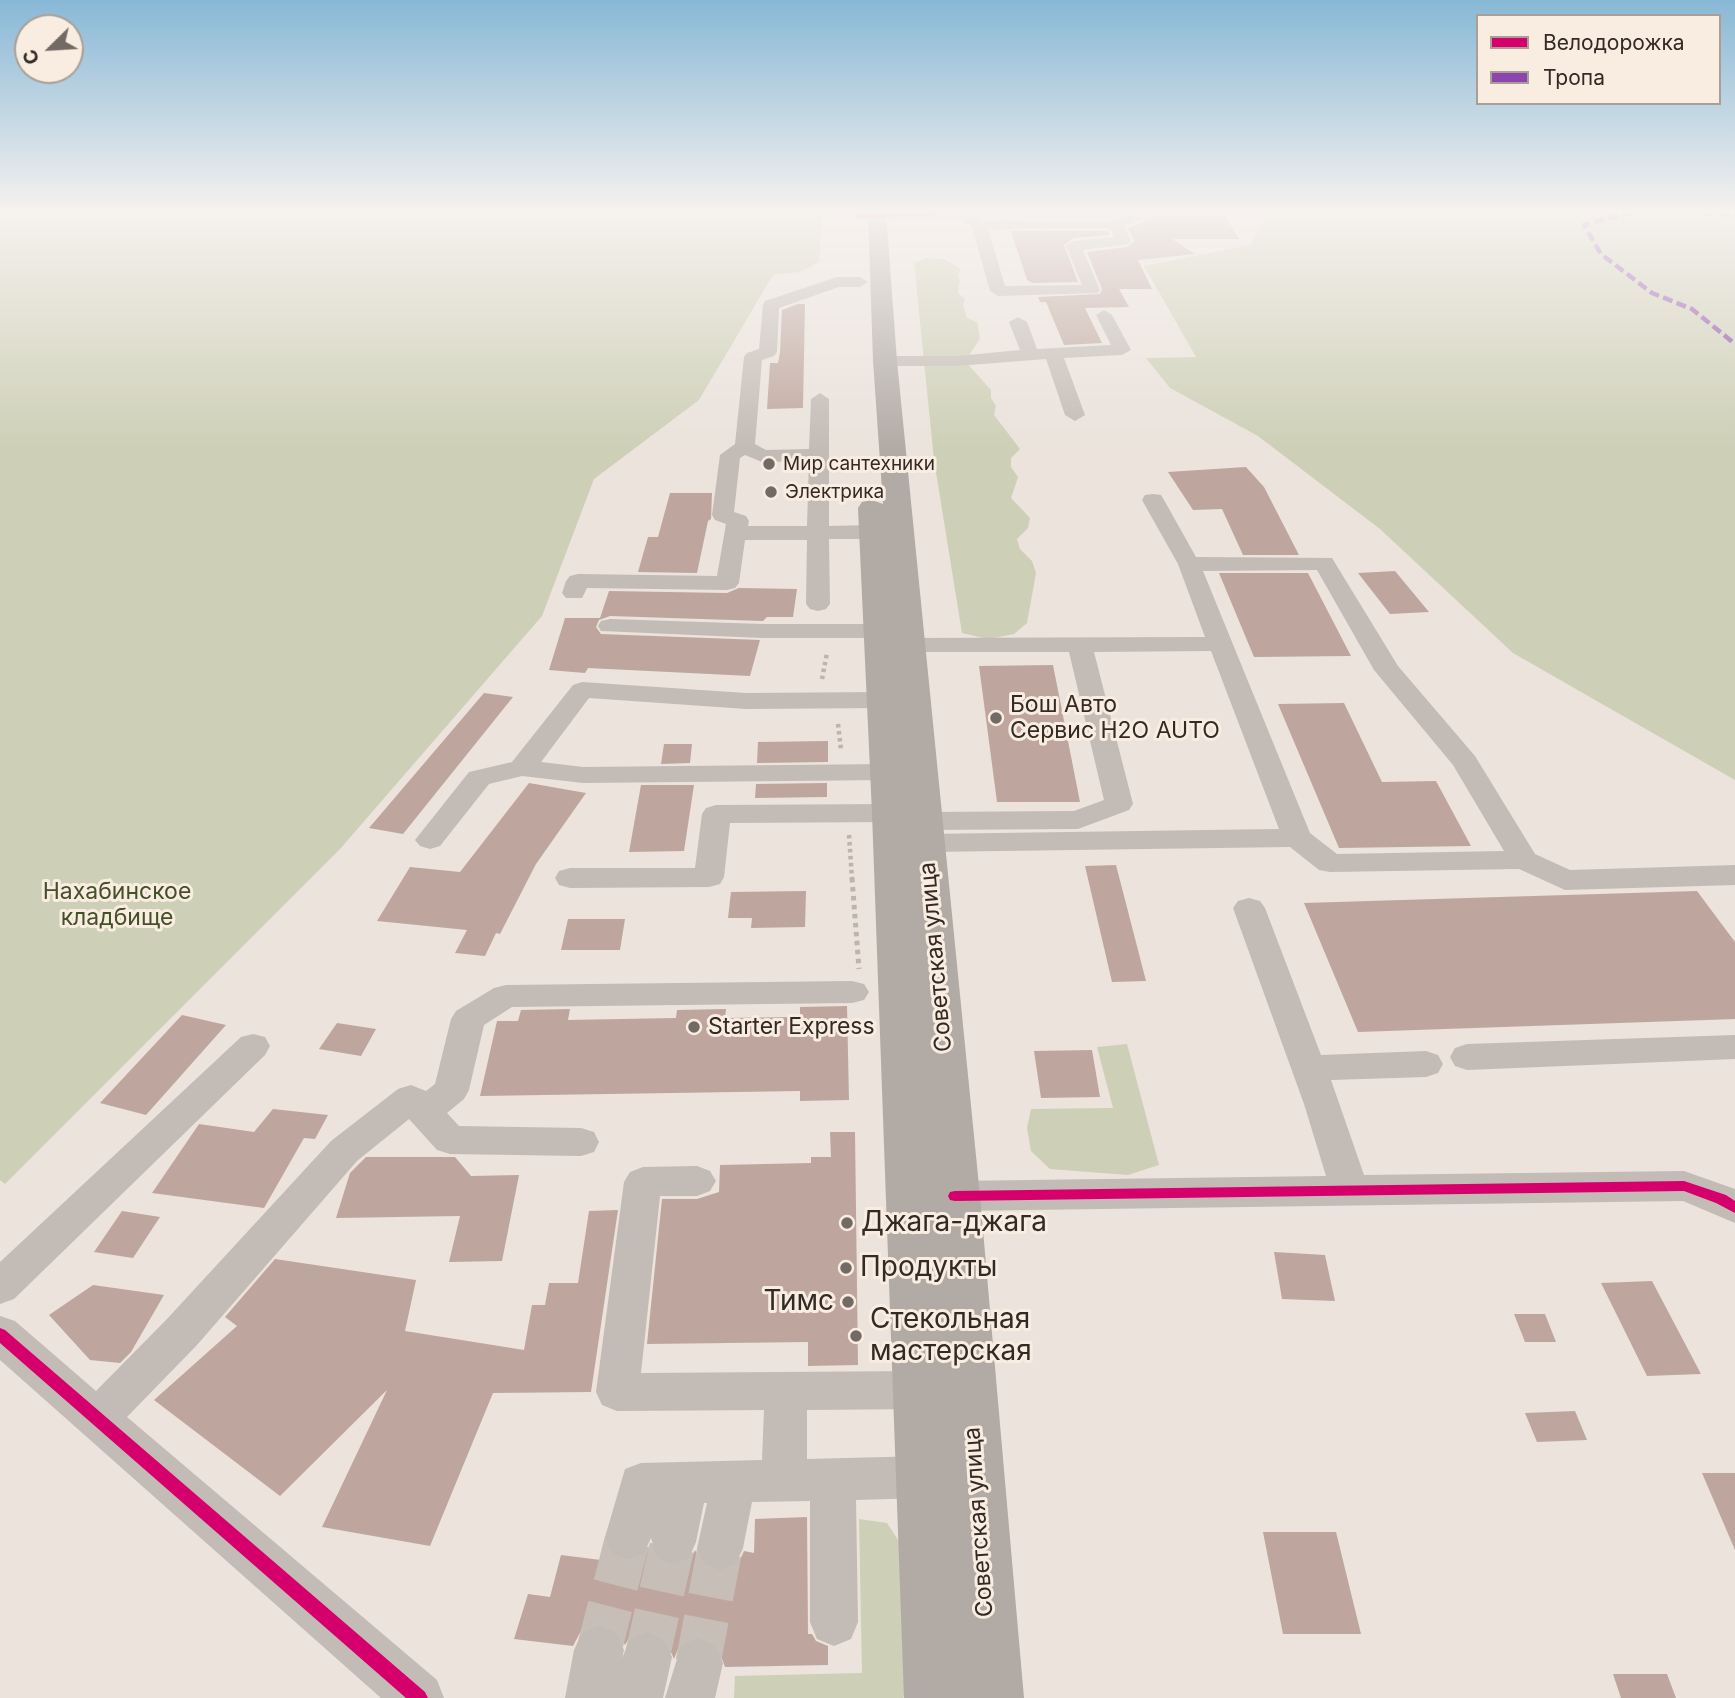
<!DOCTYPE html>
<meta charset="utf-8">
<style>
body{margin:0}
#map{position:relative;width:1735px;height:1698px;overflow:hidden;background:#ebe3dc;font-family:Inter,sans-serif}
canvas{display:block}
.legend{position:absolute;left:1476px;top:14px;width:245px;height:91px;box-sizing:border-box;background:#f9ede2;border:2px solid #aa9f96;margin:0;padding:9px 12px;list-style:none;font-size:21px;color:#332925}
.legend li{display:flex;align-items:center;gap:14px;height:35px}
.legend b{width:35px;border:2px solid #aa9f96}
.north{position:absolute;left:14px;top:14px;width:70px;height:70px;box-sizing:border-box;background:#f9ede2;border:2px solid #aa9f96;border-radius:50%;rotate:246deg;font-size:19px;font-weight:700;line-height:28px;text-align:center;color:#332925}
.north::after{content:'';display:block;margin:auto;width:24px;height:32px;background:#736a65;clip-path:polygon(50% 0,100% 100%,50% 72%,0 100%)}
</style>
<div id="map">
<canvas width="1735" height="1698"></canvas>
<ul class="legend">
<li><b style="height:9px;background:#d6006c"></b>Велодорожка</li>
<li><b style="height:9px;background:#8e44ad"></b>Тропа</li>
</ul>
<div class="north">С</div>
</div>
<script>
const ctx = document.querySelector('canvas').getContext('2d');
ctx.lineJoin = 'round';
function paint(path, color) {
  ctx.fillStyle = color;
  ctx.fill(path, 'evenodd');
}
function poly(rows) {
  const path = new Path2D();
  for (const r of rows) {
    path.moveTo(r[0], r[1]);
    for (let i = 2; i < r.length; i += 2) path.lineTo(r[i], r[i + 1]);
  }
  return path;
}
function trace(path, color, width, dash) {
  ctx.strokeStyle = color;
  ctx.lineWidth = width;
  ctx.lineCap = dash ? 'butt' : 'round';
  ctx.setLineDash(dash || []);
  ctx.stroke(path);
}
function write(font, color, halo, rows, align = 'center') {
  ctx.font = font + ' Inter,sans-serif';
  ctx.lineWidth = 6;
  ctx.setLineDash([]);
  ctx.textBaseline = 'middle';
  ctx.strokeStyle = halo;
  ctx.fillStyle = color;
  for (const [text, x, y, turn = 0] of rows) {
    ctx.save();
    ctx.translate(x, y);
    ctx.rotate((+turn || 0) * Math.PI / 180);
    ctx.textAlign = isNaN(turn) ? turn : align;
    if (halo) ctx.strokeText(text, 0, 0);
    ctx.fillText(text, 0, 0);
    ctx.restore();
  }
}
paint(poly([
 [0,212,823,212,819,262,800,272,773,275,699,400,594,479,542,616,340,849,5,1184,0,1180],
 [1269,212,1735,212,1735,780,1513,653,1380,529,1258,436,1170,388,1146,358,1196,357,1144,266,1250,245],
 [926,258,944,259,961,269,958,275,960,281,958,293,965,299,963,305,967,318,977,322,980,339,965,361,991,390,991,398,996,406,994,415,1020,449,1011,458,1011,467,1018,477,1011,498,1030,518,1028,528,1017,539,1020,549,1032,561,1036,573,1027,623,1014,634,988,639,962,633,934,460,914,263],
 [1127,1044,1159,1165,1128,1175,1050,1169,1031,1151,1027,1128,1031,1109,1113,1108,1097,1047],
 [859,1519,887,1523,902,1546,908,1690,903,1698,734,1698,735,1676,862,1673]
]), '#cdcfb6');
paint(poly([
 [1049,212,1131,212,1115,217,1018,218],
 [1167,212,1223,212,1239,239,1172,239,1195,254,1138,260,1152,289,1119,289,1129,307,1085,308,1102,343,1064,345,1046,302,1040,302,1038,297,1100,294,1102,289,1087,252,1128,247,1134,241,1128,228],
 [1011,231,1108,231,1110,235,1074,238,1064,245,1078,282,1032,283,1027,280],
 [798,304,805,304,803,408,767,409,770,363,778,363,780,352,782,310],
 [1246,467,1264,487,1299,555,1243,555,1222,509,1193,510,1168,472],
 [670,493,712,493,711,519,708,521,697,573,638,572,648,537,658,537],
 [1395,571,1429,612,1390,614,1358,573],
 [1219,573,1308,573,1351,656,1254,657],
 [739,588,797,589,793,617,767,617,763,621,610,616,599,620,596,627,601,634,760,640,750,676,588,668,585,673,549,670,565,618,600,618,609,591,727,593],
 [1053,665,1080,802,997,802,979,666],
 [484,693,513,697,403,834,369,828],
 [1344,703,1382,782,1436,781,1471,846,1339,848,1278,704],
 [828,741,828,762,757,763,758,742],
 [664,744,692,744,690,763,661,764],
 [529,783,586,793,536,864,500,934,496,933,485,956,455,953,467,930,377,921,410,867,460,872],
 [827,783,827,797,755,798,756,784],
 [641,785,694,785,684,851,629,852],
 [1116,865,1146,981,1112,982,1085,866],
 [806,891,805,927,751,928,752,918,728,918,731,892],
 [1697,891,1735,942,1735,1019,1358,1032,1304,903],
 [568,919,625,919,620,950,561,950],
 [847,1006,849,1100,800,1101,800,1091,480,1096,497,1021,518,1021,521,1010,570,1009,568,1020,676,1018,677,1010,726,1009,725,1018,800,1017,800,1007],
 [182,1015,226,1025,146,1115,100,1103],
 [337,1023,376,1029,361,1056,319,1049],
 [1092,1050,1100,1097,1041,1098,1034,1051],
 [273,1109,328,1115,315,1139,304,1138,264,1208,152,1193,199,1124,254,1132],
 [830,1132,855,1132,858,1365,808,1366,808,1342,647,1344,662,1199,697,1199,719,1192,720,1165,811,1163,811,1157,831,1157],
 [366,1157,455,1157,471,1176,519,1175,502,1261,449,1262,460,1216,336,1218,350,1173],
 [618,1210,591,1392,493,1393,430,1546,322,1527,387,1390,280,1496,154,1400,237,1326,225,1317,275,1259,416,1280,405,1331,524,1350,532,1305,545,1305,549,1283,578,1283,589,1211],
 [122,1211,160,1217,133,1258,94,1252],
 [1274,1252,1325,1255,1335,1301,1282,1299],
 [1652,1281,1701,1374,1647,1376,1601,1283],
 [93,1285,164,1295,131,1352,120,1363,90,1360,49,1315],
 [1514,1314,1545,1314,1556,1342,1525,1342],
 [1575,1411,1587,1440,1537,1442,1525,1413],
 [1702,1473,1735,1473,1735,1550],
 [807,1517,808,1634,812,1634,816,1641,828,1646,828,1665,725,1667,717,1645,699,1636,680,1644,674,1659,665,1638,646,1630,629,1638,625,1645,617,1631,600,1623,581,1631,573,1646,514,1639,528,1594,550,1597,561,1555,609,1561,610,1555,629,1561,645,1555,650,1545,656,1560,674,1566,690,1560,695,1550,703,1566,721,1572,737,1566,744,1551,754,1553,755,1519],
 [1263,1532,1336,1532,1361,1634,1283,1634],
 [1613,1674,1667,1674,1676,1698,1621,1698]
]), '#bea69e');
trace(poly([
 [599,1650,628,1537],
 [647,1657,673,1542],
 [698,1663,720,1548]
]), '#c6beb7', 45, [45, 22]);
trace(poly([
 [822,679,827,653],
 [838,724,841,750],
 [849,835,852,879]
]), '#bcb4ae', 4.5, [3.5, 3.5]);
trace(poly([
 [852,878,859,969]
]), '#bcb4ae', 5, [4.5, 4.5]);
paint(poly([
 [858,212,981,212,983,215,979,219,982,221,1115,220,1141,212,1165,212,1124,226,1131,241,1128,244,1083,250,1100,290,1098,293,998,296,990,291,972,227,960,219,860,220,853,216,858,212],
 [1110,228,1114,237,1074,241,1066,246,1082,285,1005,286,988,229,1110,228],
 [837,277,860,277,868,282,860,287,839,287,779,308,777,352,774,356,762,360,755,444,766,450,809,449,811,399,820,393,829,399,829,526,873,525,881,527,884,532,881,537,873,539,829,539,830,604,826,609,818,611,810,609,806,604,807,540,745,540,739,583,735,588,727,590,587,588,582,598,566,598,562,593,566,581,570,576,578,574,717,576,726,524,715,520,712,515,720,455,735,444,744,357,747,353,759,349,763,305,765,301,837,277],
 [745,455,762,462,809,461,807,526,748,526,749,521,746,516,734,512,740,458,745,455],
 [1104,310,1112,315,1131,350,1122,355,1064,358,1085,415,1075,421,1065,415,1046,359,957,366,885,366,876,361,885,356,957,356,1020,350,1009,322,1018,317,1027,322,1037,349,1111,345,1096,315,1104,310],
 [1153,494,1161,495,1164,500,1196,557,1332,558,1398,666,1475,756,1535,854,1570,870,1735,865,1735,885,1565,890,1519,869,1330,872,1319,870,1290,847,927,852,917,849,912,843,917,837,927,834,1279,829,1211,651,1094,652,1133,804,1129,810,1078,829,925,830,915,827,910,821,915,815,925,812,1074,811,1104,800,1069,652,910,652,901,650,898,645,901,640,910,638,1205,637,1178,564,1142,500,1145,495,1153,494],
 [1317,570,1374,670,1453,765,1504,851,1337,854,1310,833,1203,571,1317,570],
 [610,619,763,624,879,624,888,626,891,631,888,636,879,638,763,638,601,631,598,626,601,621,610,619],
 [582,682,746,693,884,692,893,694,897,700,893,706,884,708,746,709,589,698,541,762,583,767,888,764,898,766,902,772,898,778,888,780,583,783,522,776,489,784,440,846,430,849,420,846,415,840,469,772,512,762,573,685,582,682],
 [891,804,901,807,905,813,901,819,891,822,730,823,724,877,720,884,709,887,570,888,559,885,555,878,559,871,570,868,695,868,702,814,706,808,716,805,891,804],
 [1249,898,1260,901,1265,908,1321,1055,1426,1051,1438,1055,1443,1064,1438,1073,1426,1077,1331,1080,1364,1175,1684,1171,1735,1189,1735,1223,1683,1201,955,1211,942,1207,936,1196,942,1185,955,1181,1326,1176,1304,1104,1233,908,1238,901,1249,898],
 [852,981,864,984,869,992,864,1000,852,1003,512,1007,484,1025,469,1090,464,1099,447,1113,459,1126,581,1128,594,1132,599,1142,594,1152,581,1156,450,1154,437,1150,409,1119,357,1161,197,1345,127,1417,437,1680,444,1698,381,1698,0,1360,0,1316,15,1321,96,1391,167,1319,331,1141,398,1089,411,1085,426,1091,435,1084,451,1019,456,1011,494,988,506,985,852,981],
 [253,1034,265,1037,270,1046,265,1055,14,1299,0,1304,0,1262,241,1037,253,1034],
 [1735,1035,1735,1059,1467,1070,1455,1066,1450,1057,1455,1048,1467,1044,1735,1035],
 [697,1166,710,1171,716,1181,710,1191,697,1196,660,1196,641,1373,920,1371,935,1377,941,1390,935,1403,920,1409,807,1410,807,1459,924,1456,940,1462,946,1477,940,1492,924,1498,856,1500,858,1622,851,1639,834,1646,817,1639,810,1622,810,1501,752,1502,743,1548,736,1564,720,1570,704,1564,697,1548,707,1503,704,1503,696,1542,689,1558,673,1564,657,1558,651,1538,644,1553,628,1559,612,1553,605,1537,625,1469,641,1463,762,1460,764,1410,617,1411,602,1405,596,1392,624,1182,630,1172,643,1167,697,1166],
 [599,1625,616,1633,624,1650,622,1658,630,1640,647,1632,664,1640,672,1657,663,1698,565,1698,574,1650,582,1633,599,1625],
 [698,1638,715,1646,723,1663,715,1698,665,1698,681,1646,698,1638]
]), '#c3bbb5');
paint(poly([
 [868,212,886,212,897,361,980,1196,1024,1698,904,1698,872,813,858,508,862,502,872,500,883,504,873,361,868,212]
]), '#b1aaa5');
trace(poly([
 [1632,212,1584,225,1601,254,1652,293,1692,309,1735,344],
 [1690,212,1735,215]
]), '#8e44ad', 4.5, [10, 4.5]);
paint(poly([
 [942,212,1009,212,860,218,857,216,860,214,942,212],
 [1684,1181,1726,1195,1735,1201,1735,1213,1716,1203,1684,1191,955,1201,950,1200,948,1196,950,1192,955,1191,1684,1181],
 [0,1328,5,1330,425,1692,428,1698,406,1698,0,1343,0,1328]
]), '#d6006c');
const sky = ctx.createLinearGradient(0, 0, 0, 450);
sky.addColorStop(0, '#88b8d6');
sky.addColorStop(0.47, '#f6f2ef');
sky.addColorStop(1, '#f6f2ef00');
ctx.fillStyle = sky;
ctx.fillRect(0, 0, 1735, 450);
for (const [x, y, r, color] of [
 [769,464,7,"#736a65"],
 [771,492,7,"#736a65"],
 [996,718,7,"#736a65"],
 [694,1027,7,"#736a65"],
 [847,1223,7,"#736a65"],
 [846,1268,7,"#736a65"],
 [848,1302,7,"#736a65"],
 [856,1336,7,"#736a65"]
]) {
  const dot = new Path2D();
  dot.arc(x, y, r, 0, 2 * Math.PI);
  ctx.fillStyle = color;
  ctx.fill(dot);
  trace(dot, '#f9ede2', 2.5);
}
write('19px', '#332925', '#f9ede2', [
 ["Мир сантехники",783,464],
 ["Электрика",785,492]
], 'left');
write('23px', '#332925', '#f9ede2', [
 ["Бош Авто",1010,705],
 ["Сервис H2O AUTO",1010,731],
 ["Starter Express",708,1027]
], 'left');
write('23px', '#445128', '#f9ede2', [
 ["Нахабинское",117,892],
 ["кладбище",117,918]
]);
write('23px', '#332925', '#f9ede2', [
 ["Советская улица",936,957,-95],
 ["Советская улица",979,1522,-94]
]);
write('28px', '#332925', '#f9ede2', [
 ["Джага-джага",861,1223],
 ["Продукты",860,1268],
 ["Тимс",834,1302,"right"],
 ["Стекольная",870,1320],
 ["мастерская",870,1352]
], 'left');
</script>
